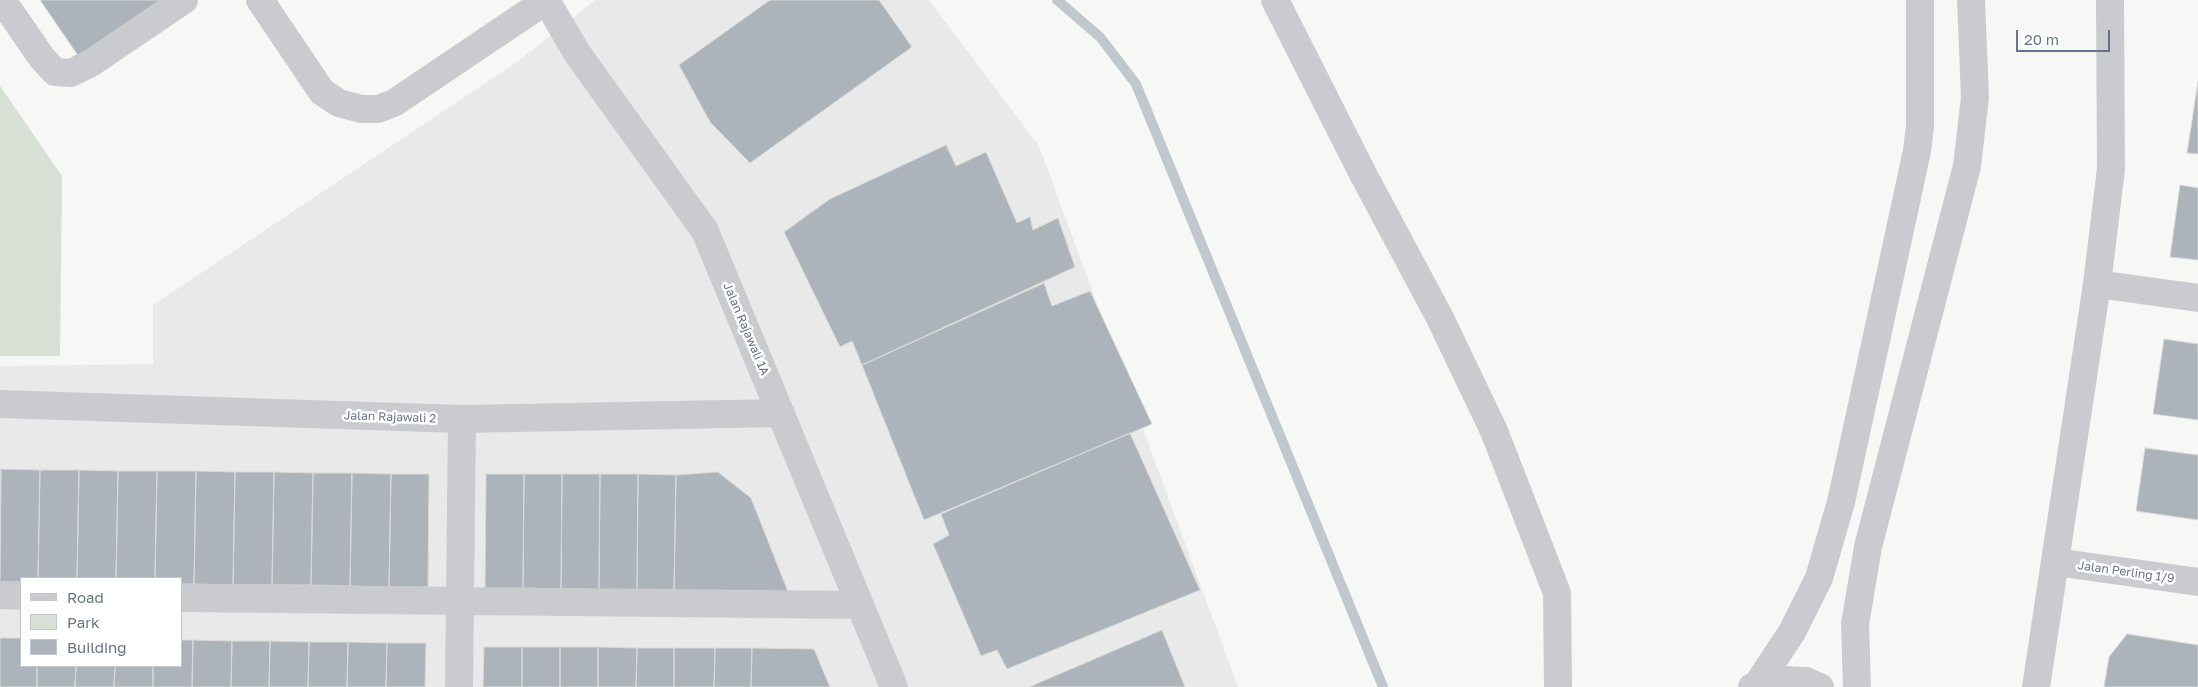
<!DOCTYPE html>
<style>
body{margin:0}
#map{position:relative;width:2198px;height:687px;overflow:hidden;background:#f7f8f5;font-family:"Golos Text",sans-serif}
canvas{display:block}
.legend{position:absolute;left:20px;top:577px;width:162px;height:90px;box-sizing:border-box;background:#fff;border:1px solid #c2c7cf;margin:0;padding:6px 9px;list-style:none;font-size:15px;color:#677387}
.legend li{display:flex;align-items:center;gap:10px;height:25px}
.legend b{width:25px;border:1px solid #c2c7cf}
.scale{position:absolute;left:2016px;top:30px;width:94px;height:22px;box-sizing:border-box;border:2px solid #677387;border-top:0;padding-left:6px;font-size:15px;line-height:18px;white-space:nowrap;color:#677387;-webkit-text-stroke:4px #fff;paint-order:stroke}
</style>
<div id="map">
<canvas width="2198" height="687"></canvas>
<ul class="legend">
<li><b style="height:6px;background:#c9cbcf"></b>Road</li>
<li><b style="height:14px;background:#d8e0d6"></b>Park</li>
<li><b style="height:14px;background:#acb3ba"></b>Building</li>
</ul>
<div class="scale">20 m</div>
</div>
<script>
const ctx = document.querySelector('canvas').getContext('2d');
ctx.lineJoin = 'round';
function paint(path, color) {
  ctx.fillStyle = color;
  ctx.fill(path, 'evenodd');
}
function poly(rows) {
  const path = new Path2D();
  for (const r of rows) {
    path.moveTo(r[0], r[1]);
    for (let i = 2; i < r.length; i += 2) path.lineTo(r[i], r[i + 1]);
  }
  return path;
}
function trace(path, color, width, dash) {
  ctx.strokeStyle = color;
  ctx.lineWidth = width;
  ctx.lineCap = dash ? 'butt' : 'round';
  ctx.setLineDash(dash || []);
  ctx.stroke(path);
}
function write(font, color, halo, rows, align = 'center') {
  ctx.font = font + ' "Golos Text",sans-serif';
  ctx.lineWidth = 5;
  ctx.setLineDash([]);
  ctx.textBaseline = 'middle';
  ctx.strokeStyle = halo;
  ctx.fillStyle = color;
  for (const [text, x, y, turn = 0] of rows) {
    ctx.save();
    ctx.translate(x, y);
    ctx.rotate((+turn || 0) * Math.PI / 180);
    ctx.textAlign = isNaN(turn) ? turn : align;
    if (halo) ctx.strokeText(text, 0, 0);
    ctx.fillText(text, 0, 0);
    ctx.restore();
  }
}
paint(poly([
 [595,0,929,0,1039,146,1238,687,0,687,0,366,153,364,153,305,520,60],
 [21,578,181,578,181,666,21,666]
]), '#e8e9e8');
paint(poly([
 [0,86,62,176,60,356,0,356]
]), '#d8e0d6');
trace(poly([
 [1057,0,1100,37,1136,84,1383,687]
]), '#c0c8ce', 10);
const building = poly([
 [40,0,162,0,79,57,40,0],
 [770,0,879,0,912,47,750,163,710,122,679,65,770,0],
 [2198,82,2198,154,2187,153,2198,82],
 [946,145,956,166,986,152,1017,223,1030,217,1033,230,1058,218,1075,267,862,365,852,341,840,347,784,232,830,199,946,145],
 [2180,185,2198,188,2198,260,2170,257,2180,185],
 [1044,283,1052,306,1090,291,1152,424,924,520,862,365,1044,283],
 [2164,339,2198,344,2198,420,2153,414,2164,339],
 [1130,433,1200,590,1007,669,997,650,981,656,933,544,949,535,941,514,1130,433],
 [2145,448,2198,455,2198,520,2136,511,2145,448],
 [0,469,1,469,0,548,0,469],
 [1,469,40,470,38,578,21,578,21,582,0,582,1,469],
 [40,470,79,470,77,578,38,578,40,470],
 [79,470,118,471,116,578,77,578,79,470],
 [118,471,157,471,155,578,116,578,118,471],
 [157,471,196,471,194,584,181,584,181,578,155,578,157,471],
 [196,471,235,472,233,585,194,584,196,471],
 [235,472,274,472,272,585,233,585,235,472],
 [274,472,313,473,311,585,272,585,274,472],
 [718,472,751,498,789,594,674,591,676,475,718,472],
 [313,473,352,473,350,586,311,585,313,473],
 [352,473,391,474,389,587,350,586,352,473],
 [391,474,429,474,428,587,389,587,391,474],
 [486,474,524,474,523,590,485,590,486,474],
 [524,474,562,474,561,590,523,590,524,474],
 [562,474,600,474,599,591,561,590,562,474],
 [600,474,638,474,637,591,599,591,600,474],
 [638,474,676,475,674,591,637,591,638,474],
 [1162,630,1185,687,1029,687,1162,630],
 [2127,634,2198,645,2198,687,2104,687,2109,657,2127,634],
 [0,638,21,638,21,666,37,666,37,687,0,687,0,638],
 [181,640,193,640,192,687,153,687,153,666,181,666,181,640],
 [193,640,232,641,231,687,192,687,193,640],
 [232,641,270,641,269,687,231,687,232,641],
 [270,641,309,642,308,687,269,687,270,641],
 [309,642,348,642,347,687,308,687,309,642],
 [348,642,387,643,386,687,347,687,348,642],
 [387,643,426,643,425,687,386,687,387,643],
 [484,647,522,647,522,687,483,687,484,647],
 [522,647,560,647,560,687,522,687,522,647],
 [560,647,598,647,598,687,560,687,560,647],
 [598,647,637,648,636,687,598,687,598,647],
 [637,648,674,648,674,687,636,687,637,648],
 [674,648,715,648,714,687,674,687,674,648],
 [715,648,752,648,751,687,714,687,715,648],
 [752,648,814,649,830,687,751,687,752,648],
 [37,666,76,666,75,687,37,687,37,666],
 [76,666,115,666,114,687,75,687,76,666],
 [115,666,153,666,153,687,114,687,115,666]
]);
paint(building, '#acb3ba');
trace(building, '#d9dad8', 1);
trace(poly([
 [2,0,42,58,55,72,71,73,91,63,184,0],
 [260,0,322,92,339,103,361,109,378,109,394,103,547,0],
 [546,0,577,53,705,231,894,687],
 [1275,0,1363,174,1440,318,1494,431,1557,593,1558,687],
 [2097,284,2198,298],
 [0,404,462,419,781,413],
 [2055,562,2198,582],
 [0,595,21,596],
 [181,598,860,605],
 [1757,685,1792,632,1819,578,1841,502,1917,151,1920,126,1920,0],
 [459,687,462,419],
 [1752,687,1781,680,1806,681,1820,687],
 [1857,687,1855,624,1868,547,1967,166,1975,97,1971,0],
 [2036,687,2097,284,2111,169,2110,0]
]), '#c9cbcf', 28);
write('12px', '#677387', '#fff', [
 ["Jalan Rajawali 1A",746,329,67],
 ["Jalan Rajawali 2",390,417,2],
 ["Jalan Perling 1/9",2126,572,8]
]);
</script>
